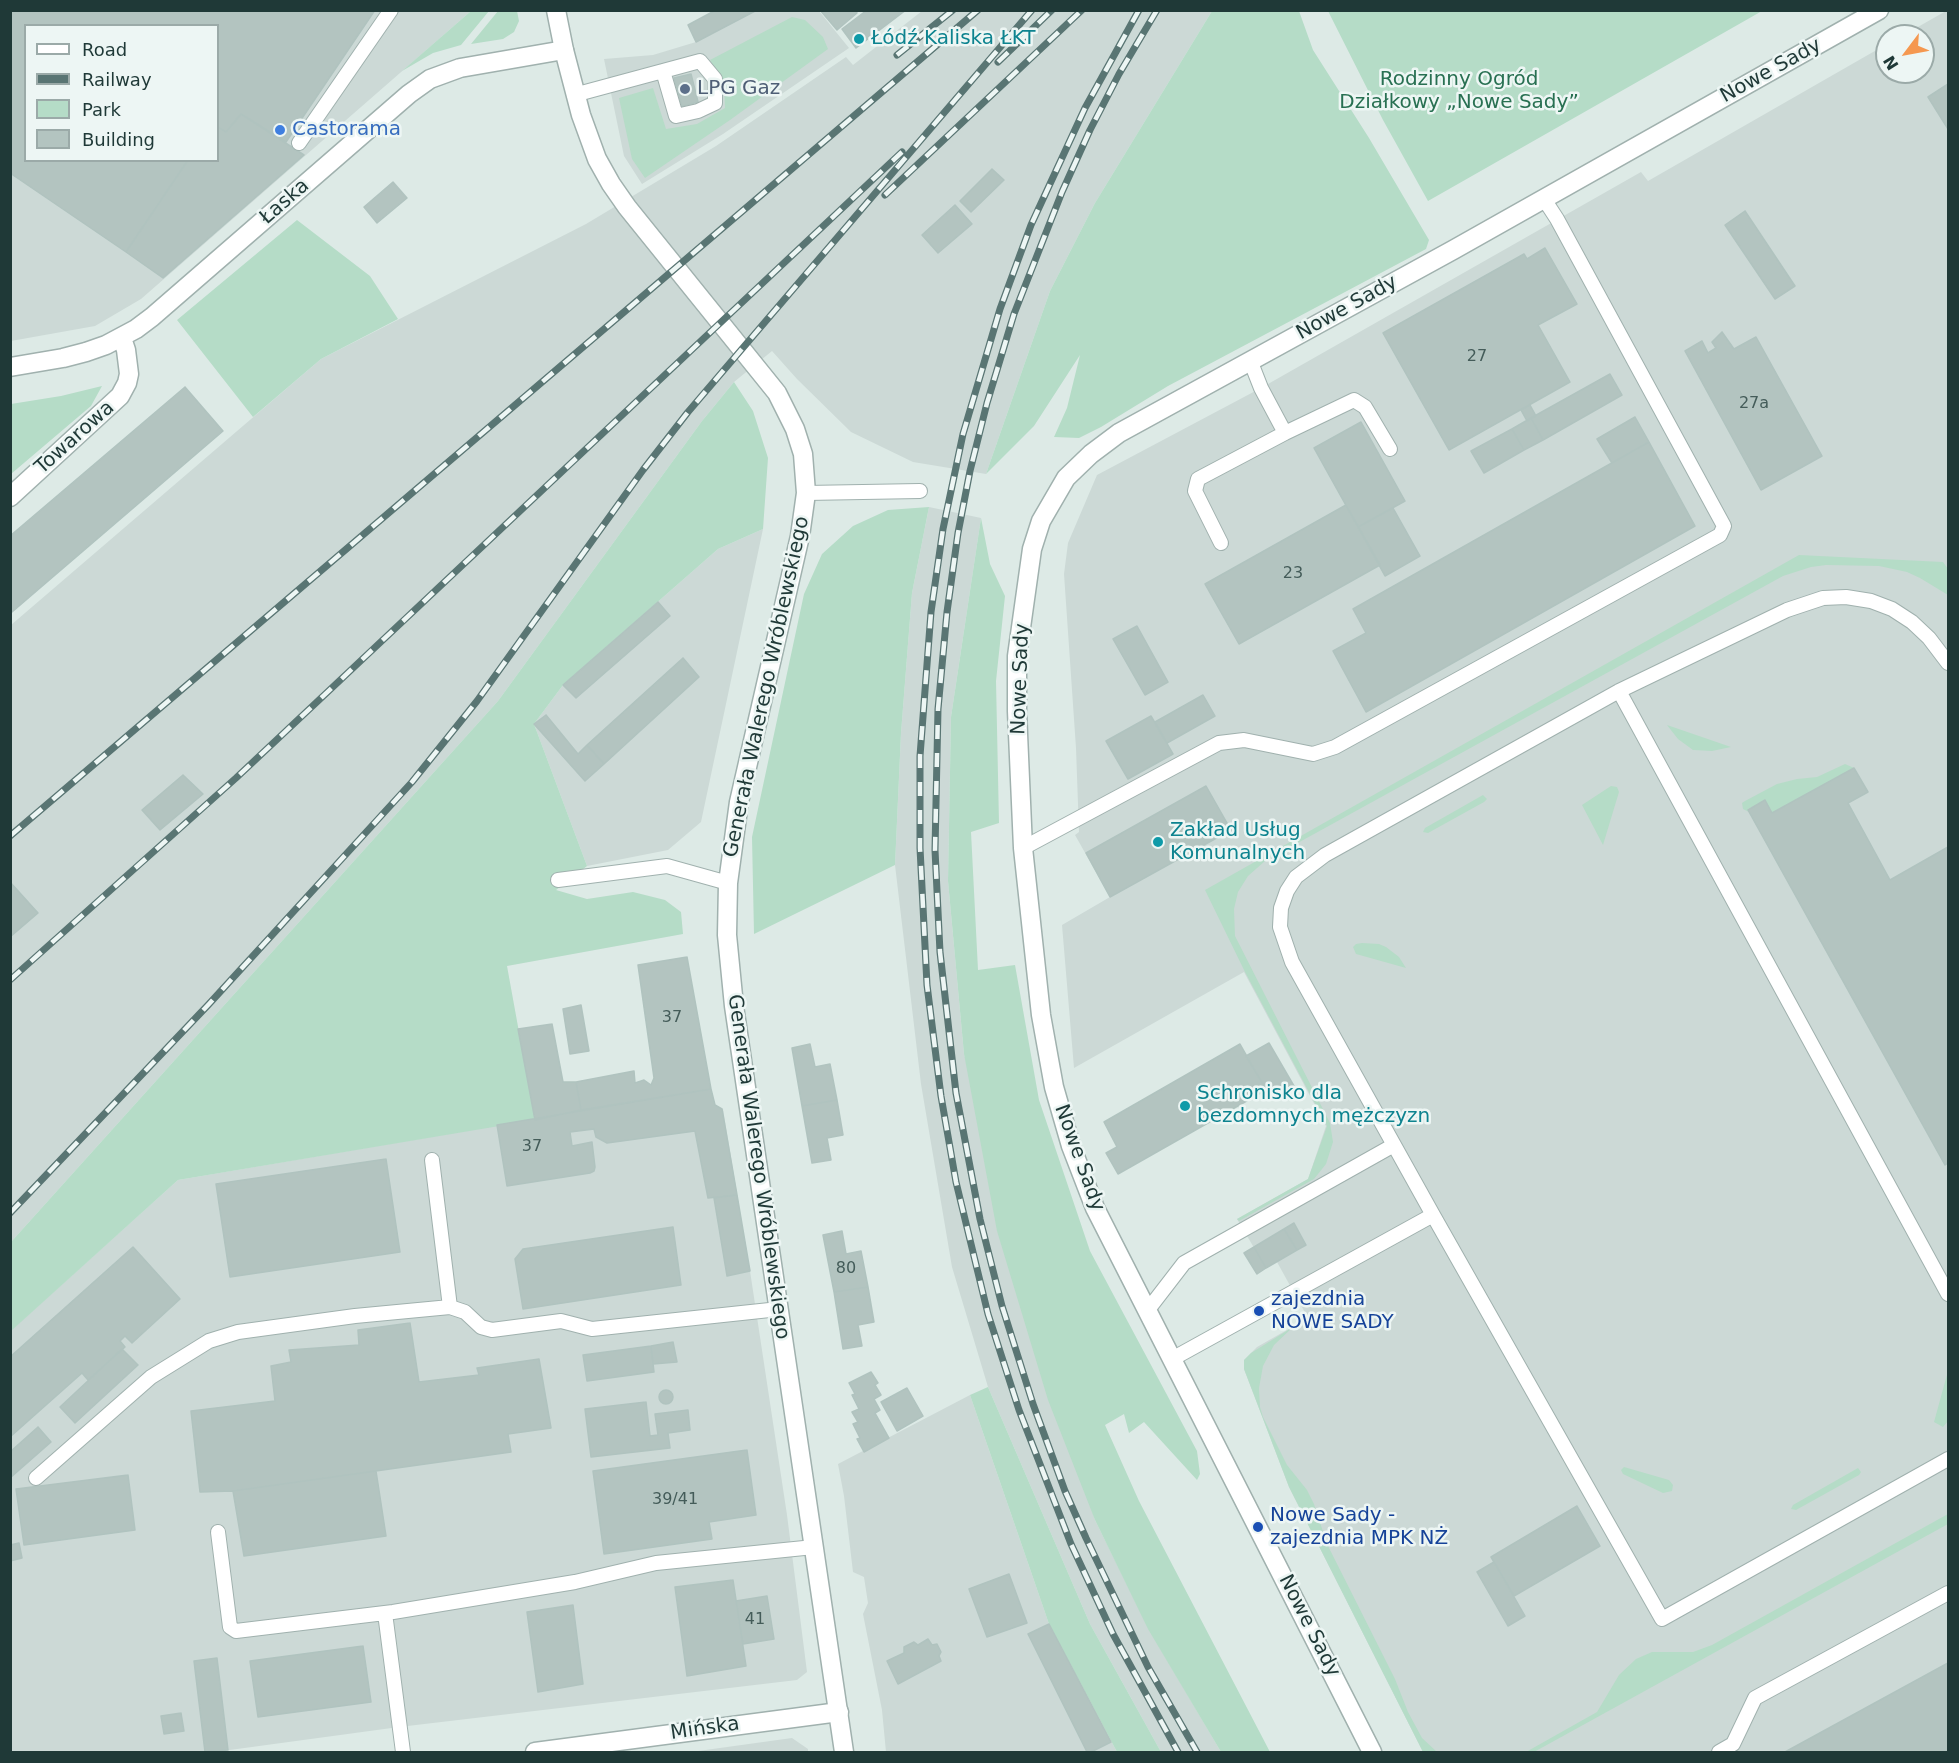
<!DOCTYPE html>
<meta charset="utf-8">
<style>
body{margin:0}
#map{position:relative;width:1959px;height:1763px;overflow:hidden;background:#ddeae6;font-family:"DejaVu Sans",sans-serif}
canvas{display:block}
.frame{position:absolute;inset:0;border:12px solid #1f3937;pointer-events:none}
.legend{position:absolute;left:24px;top:24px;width:195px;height:138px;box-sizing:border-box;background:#edf6f4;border:2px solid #9baaa8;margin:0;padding:8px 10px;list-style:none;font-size:18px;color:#1f3937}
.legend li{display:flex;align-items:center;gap:12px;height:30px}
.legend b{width:30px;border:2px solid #9baaa8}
.north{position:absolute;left:1875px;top:24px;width:60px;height:60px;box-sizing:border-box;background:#edf6f4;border:2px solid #9baaa8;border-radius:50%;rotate:238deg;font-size:16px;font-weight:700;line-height:24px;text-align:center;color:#1f3937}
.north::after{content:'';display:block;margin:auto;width:21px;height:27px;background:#f59850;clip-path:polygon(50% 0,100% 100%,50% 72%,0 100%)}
</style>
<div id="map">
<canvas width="1959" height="1763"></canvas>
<div class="frame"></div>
<ul class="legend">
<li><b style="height:8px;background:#fff"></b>Road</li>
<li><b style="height:8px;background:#597573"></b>Railway</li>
<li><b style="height:16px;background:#b5dcc7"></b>Park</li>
<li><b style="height:16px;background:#b3c4c0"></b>Building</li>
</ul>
<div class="north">N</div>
</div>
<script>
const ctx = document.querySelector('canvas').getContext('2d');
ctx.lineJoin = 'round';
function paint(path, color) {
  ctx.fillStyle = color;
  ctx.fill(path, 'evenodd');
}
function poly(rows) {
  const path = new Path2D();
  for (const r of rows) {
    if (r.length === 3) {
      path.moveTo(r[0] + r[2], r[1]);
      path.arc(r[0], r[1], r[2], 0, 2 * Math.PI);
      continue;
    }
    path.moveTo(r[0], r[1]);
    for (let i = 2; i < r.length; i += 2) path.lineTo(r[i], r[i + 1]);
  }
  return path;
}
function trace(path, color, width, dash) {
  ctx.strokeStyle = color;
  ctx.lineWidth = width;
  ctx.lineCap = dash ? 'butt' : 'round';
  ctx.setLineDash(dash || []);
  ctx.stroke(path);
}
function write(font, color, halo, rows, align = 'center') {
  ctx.font = font + ' "DejaVu Sans",sans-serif';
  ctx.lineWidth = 5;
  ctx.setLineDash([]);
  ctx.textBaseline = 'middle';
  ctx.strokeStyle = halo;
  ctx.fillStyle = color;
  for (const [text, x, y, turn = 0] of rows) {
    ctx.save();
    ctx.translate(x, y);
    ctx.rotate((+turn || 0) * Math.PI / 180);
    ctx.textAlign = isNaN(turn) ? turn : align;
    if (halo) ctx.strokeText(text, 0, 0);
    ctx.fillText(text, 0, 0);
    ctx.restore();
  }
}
paint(poly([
 [757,10,819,11,849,48,723,134,642,184,624,156,604,59,653,55,696,42],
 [11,11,471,11,141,299,95,326,11,341],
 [26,26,218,26,218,160,26,160],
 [922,11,1212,11,1095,203,1050,291,986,474,913,462,851,432,797,379,772,351,734,382,702,421,498,701,11,1242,11,625,321,359,586,224,716,146,846,57,853,65],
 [1946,11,1948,11,1948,1752,1423,1752,1289,1487,1244,1369,1244,1360,1257,1347,1308,1318,1277,1262,1266,1268,1237,1219,1308,1179,1326,1126,1244,972,1074,1068,1062,925,1110,897,1075,835,1079,832,1076,748,1064,574,1068,543,1097,475,1261,388,1641,172,1648,181,1887,44,1887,72,1923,72,1923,36,1902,36],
 [929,507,981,518,951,717,948,881,964,1054,1095,1520,1149,1629,1221,1752,1161,1752,1090,1624,988,1387,952,1267,921,1084,895,865,901,733,912,593],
 [763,529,701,822,668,850,587,866,534,724,563,685,718,549],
 [711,1089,715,1105,723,1109,750,1271,787,1515,807,1672,797,1680,399,1727,215,1752,11,1752,10,1331,178,1180],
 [970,1395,1049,1624,1117,1752,886,1752,882,1710,863,1614,868,1603,864,1577,853,1572,844,1496,838,1464],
 [792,1738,808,1749,808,1752,691,1752]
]), '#ccd9d6');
paint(poly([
 [471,11,489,11,461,45,433,53,402,71],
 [498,11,517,11,519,21,514,32,503,39,471,44],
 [1212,11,1299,11,1313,50,1369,138,1429,240,1426,249,1168,386,1101,427,1079,438,1054,437,1067,408,1080,355,1034,426,986,474,1050,291,1095,203],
 [1328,11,1328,10,1762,11,1428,201,1383,120],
 [792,17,805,20,823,37,828,49,730,120,645,178,632,159,619,98,653,88,666,129,697,124,725,108,724,83,710,60],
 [297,220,370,276,398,319,321,359,253,417,177,320],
 [734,382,753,411,768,458,763,529,718,549,563,685,534,724,587,866,556,890,587,899,633,892,665,900,681,912,683,934,507,966,535,1120,178,1180,11,1331,11,1242,498,701,702,421],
 [102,386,91,406,11,474,11,404,61,396],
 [929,507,912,593,901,733,895,865,754,934,752,837,804,594,822,554,853,526,888,510],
 [981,518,990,564,1005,596,996,681,999,823,971,832,978,970,1015,965,1039,1100,1090,1251,1197,1451,1200,1474,1197,1480,1144,1422,1129,1433,1124,1414,1105,1425,1139,1501,1270,1752,1221,1752,1148,1629,1095,1520,1048,1400,997,1231,964,1054,948,881,951,717],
 [1799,555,1943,562,1948,569,1948,595,1920,578,1907,572,1879,566,1826,565,1811,567,1783,576,1265,861,1248,876,1238,892,1234,909,1235,936,1330,1123,1333,1142,1326,1164,1314,1179,1239,1221,1237,1219,1308,1179,1327,1126,1245,972,1205,890],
 [1667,725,1731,747,1712,751,1693,750,1678,739],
 [1845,764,1854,768,1772,813,1765,801,1748,809,1749,812,1743,809,1742,803,1745,801,1777,784,1797,779,1817,777],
 [1611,786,1617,787,1619,792,1603,845,1582,805],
 [1483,795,1487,799,1484,802,1428,833,1423,832,1425,828],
 [1362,943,1379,944,1386,947,1399,957,1406,968,1356,954,1353,947,1356,944],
 [1293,1327,1274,1345,1263,1366,1259,1388,1260,1407,1263,1417,1287,1465,1307,1490,1314,1504,1327,1544,1395,1679,1408,1712,1422,1738,1437,1752,1423,1752,1289,1487,1244,1369,1244,1360,1251,1353],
 [1948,1371,1948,1421,1943,1427,1934,1422],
 [988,1387,1090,1624,1161,1752,1117,1752,1049,1624,970,1395],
 [1624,1467,1669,1480,1673,1485,1672,1491,1663,1493,1623,1474,1621,1470],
 [1858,1468,1861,1472,1859,1475,1796,1510,1791,1509,1793,1505],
 [1948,1514,1948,1524,1534,1752,1526,1752,1597,1712,1619,1675,1636,1659,1652,1652,1693,1652,1712,1645]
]), '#b5dcc7');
const building = poly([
 [10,10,375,10,286,142,241,114,226,132,218,127,218,26,26,26,26,160,188,160,126,252,10,173,10,10],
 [716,10,757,10,696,42,688,25,716,10],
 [820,10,855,10,857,13,837,30,820,10],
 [867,10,906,10,856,48,842,29,867,10],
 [691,74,698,102,682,106,674,78,691,74],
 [1948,84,1948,129,1928,97,1948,84],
 [241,114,304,155,163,278,126,252,188,160,218,160,218,127,226,132,241,114],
 [992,169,1004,180,971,212,960,201,992,169],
 [393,182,407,198,377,223,364,207,393,182],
 [955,205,972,224,938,253,922,235,955,205],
 [1745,211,1795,286,1775,299,1725,225,1745,211],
 [1545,248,1577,304,1538,325,1570,382,1449,450,1383,333,1524,254,1527,259,1545,248],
 [1722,332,1734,349,1756,337,1822,456,1761,490,1685,351,1702,341,1708,353,1716,348,1712,342,1722,332],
 [1610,374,1622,395,1543,440,1531,418,1610,374],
 [185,387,223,431,12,612,10,610,10,536,185,387],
 [1530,405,1536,416,1527,421,1521,410,1530,405],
 [1635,417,1649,442,1612,463,1597,439,1635,417],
 [1531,418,1543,440,1524,450,1512,429,1531,418],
 [1361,422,1405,501,1358,527,1314,448,1361,422],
 [1512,429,1524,450,1484,473,1471,451,1512,429],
 [1649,442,1695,526,1366,712,1333,651,1366,633,1353,609,1649,442],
 [1346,505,1380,565,1239,644,1205,584,1346,505],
 [1393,508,1420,556,1385,576,1358,527,1393,508],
 [658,602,670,616,576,698,563,685,658,602],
 [1137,626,1168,682,1145,695,1113,639,1137,626],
 [683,658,699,677,604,764,587,745,683,658],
 [1203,695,1215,716,1167,743,1155,722,1203,695],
 [546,715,578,754,587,745,604,764,585,781,534,724,546,715],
 [1151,716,1173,754,1128,779,1106,741,1151,716],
 [1854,768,1868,792,1848,803,1890,880,1948,847,1948,1163,1945,1165,1748,810,1765,800,1772,813,1854,768],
 [183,775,203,794,160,830,142,810,183,775],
 [1206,786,1231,830,1110,897,1086,853,1206,786],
 [10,882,38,913,10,937,10,882],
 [687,957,711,1089,581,1110,576,1082,634,1071,635,1083,644,1080,651,1085,654,1078,638,965,687,957],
 [581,1005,589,1051,570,1054,563,1009,581,1005],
 [552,1024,563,1082,576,1082,581,1110,535,1120,518,1029,552,1024],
 [1269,1043,1294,1086,1272,1099,1246,1056,1269,1043],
 [810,1044,815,1067,830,1064,837,1100,802,1106,792,1048,810,1044],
 [1240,1044,1266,1090,1118,1174,1106,1153,1117,1147,1104,1122,1240,1044],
 [711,1089,715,1105,722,1109,737,1195,708,1198,695,1131,607,1143,596,1137,594,1129,570,1132,572,1146,592,1142,595,1167,594,1171,590,1173,507,1186,497,1125,711,1089],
 [837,1100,843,1135,827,1138,831,1160,812,1163,802,1106,837,1100],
 [386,1159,400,1252,230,1277,216,1184,386,1159],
 [737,1195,750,1271,727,1276,714,1198,737,1195],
 [1294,1223,1306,1245,1297,1250,1284,1229,1294,1223],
 [673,1227,681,1285,523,1309,515,1259,523,1249,673,1227],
 [1284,1229,1297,1250,1266,1268,1254,1247,1284,1229],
 [842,1231,846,1254,861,1251,868,1287,834,1292,823,1235,842,1231],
 [133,1247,180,1299,132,1343,125,1336,120,1341,125,1347,88,1380,82,1373,10,1437,10,1357,133,1247],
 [1254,1247,1266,1268,1257,1274,1244,1253,1254,1247],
 [868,1287,874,1322,858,1325,862,1346,843,1349,834,1292,868,1287],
 [410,1323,419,1382,479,1375,477,1368,539,1359,551,1428,508,1434,511,1452,233,1491,200,1492,191,1411,275,1401,271,1366,291,1362,289,1350,359,1345,358,1330,410,1323],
 [673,1342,677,1362,653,1364,651,1346,673,1342],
 [651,1346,654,1372,587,1381,583,1355,651,1346],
 [122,1349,138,1365,75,1423,60,1407,122,1349],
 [871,1372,878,1383,875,1385,881,1395,874,1399,880,1410,875,1413,889,1438,864,1452,857,1439,860,1438,853,1424,858,1422,852,1412,859,1409,852,1395,855,1394,849,1383,871,1372],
 [907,1388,923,1416,897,1431,881,1402,907,1388],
 [666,1397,7],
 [646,1402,650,1436,658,1435,655,1414,688,1410,690,1430,668,1433,670,1448,591,1457,585,1409,646,1402],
 [38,1427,51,1442,10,1478,10,1452,38,1427],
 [747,1450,756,1515,709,1522,712,1539,604,1554,593,1471,747,1450],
 [376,1471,386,1536,244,1556,233,1491,376,1471],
 [128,1475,135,1530,24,1545,16,1489,128,1475],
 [1577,1506,1600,1546,1514,1596,1491,1557,1577,1506],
 [19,1543,22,1558,10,1561,10,1545,19,1543],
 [1494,1562,1525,1616,1508,1626,1477,1572,1494,1562],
 [1009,1574,1027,1623,987,1637,969,1589,1009,1574],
 [733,1580,746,1666,687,1676,675,1587,733,1580],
 [767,1596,774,1639,743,1644,736,1601,767,1596],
 [573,1605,583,1684,538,1692,527,1612,573,1605],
 [1049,1624,1111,1742,1091,1752,1087,1752,1028,1634,1049,1624],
 [928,1639,932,1645,937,1644,941,1652,939,1656,941,1661,898,1684,887,1661,904,1653,904,1647,914,1642,918,1645,928,1639],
 [363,1646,371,1702,258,1717,250,1661,363,1646],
 [217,1658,228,1750,205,1752,194,1661,217,1658],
 [1948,1663,1948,1752,1785,1752,1948,1663],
 [181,1713,184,1731,164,1734,161,1716,181,1713]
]);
paint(building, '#b3c4c0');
trace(building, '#b0c3bf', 1.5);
const service = poly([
 [574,95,700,61,715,79,715,103,698,111,676,116,663,71],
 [299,143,391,10],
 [1285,433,1354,400,1365,407,1390,449],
 [806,493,920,491],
 [1221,543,1195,491,1198,479,1285,433,1261,388,1250,360],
 [1948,663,1929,638,1912,622,1892,609,1871,601,1846,597,1823,598,1787,610,1619,691,1325,855,1296,877,1287,891,1281,908,1280,927,1292,962,1433,1215,1662,1619,1948,1459],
 [1619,691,1948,1294],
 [1023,848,1219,743,1244,740,1313,754,1335,747,1720,535,1724,526,1557,219,1544,199],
 [558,880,667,866,728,883],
 [432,1160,450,1307],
 [1147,1311,1184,1263,1394,1145],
 [1172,1359,1433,1215],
 [36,1478,151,1377,209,1341,238,1332,355,1316,450,1307,465,1312,481,1327,492,1330,561,1321,592,1329,779,1309],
 [218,1532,230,1627,236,1631,393,1612,575,1582,656,1563,814,1547],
 [385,1613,403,1752],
 [1719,1752,1733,1744,1755,1698,1948,1593]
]);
const minor = poly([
 [10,367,63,358,86,352,106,345,136,329,152,317,409,94,430,79,460,68,564,50],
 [10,497,120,396,127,383,129,374,126,350,122,338],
 [535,1752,839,1712],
 [1372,1752,1095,1208,1071,1146,1054,1087,1041,1015,1023,848,1017,711,1017,656,1032,549,1041,521,1066,478,1091,454,1119,433,1453,250,1879,10]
]);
const tertiary = poly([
 [556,10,564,50,581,115,597,159,611,184,627,207,777,393,795,429,803,454,806,493,800,536,739,802,728,883,727,935,734,1006,844,1752]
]);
trace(service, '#a0b1ae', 16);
trace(minor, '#a0b1ae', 21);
trace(tertiary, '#a0b1ae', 21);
trace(service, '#fff', 14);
trace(minor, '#fff', 18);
trace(tertiary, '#fff', 18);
const rail = poly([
 [1139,10,1085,108,1031,225,1000,309,963,434,943,529,931,612,920,756,920,848,927,985,941,1096,956,1182,988,1314,1019,1410,1071,1544,1113,1634,1178,1752],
 [1157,10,1119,74,1090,130,1062,192,1014,314,987,403,970,471,958,533,947,612,938,709,935,850,940,952,956,1093,980,1219,1002,1306,1033,1404,1065,1491,1086,1538,1148,1667,1197,1752],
 [897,55,953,10],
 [998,62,1052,10],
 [885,195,1082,10],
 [10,836,978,10],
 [10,980,236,778,902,152],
 [10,1213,209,1004,412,782,477,701,643,470,688,412,1032,10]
]);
trace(rail, '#597573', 7);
trace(rail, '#edf6f4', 4.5, [14]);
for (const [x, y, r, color] of [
 [859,39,6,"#0f9aa8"],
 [685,89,6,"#5c6f8a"],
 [280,130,6,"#3f7fe0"],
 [1158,842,6,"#0f9aa8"],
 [1185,1106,6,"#0f9aa8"],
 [1259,1311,6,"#1a4fb4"],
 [1258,1527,6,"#1a4fb4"]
]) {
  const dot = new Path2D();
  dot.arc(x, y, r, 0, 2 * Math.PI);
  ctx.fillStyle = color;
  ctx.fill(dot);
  trace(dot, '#edf6f4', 2);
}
write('16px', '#445c59', null, [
 ["27",1477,357],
 ["27a",1754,404],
 ["23",1293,574],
 ["37",672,1018],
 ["37",532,1147],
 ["80",846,1269],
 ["39/41",675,1500],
 ["41",755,1620]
]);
write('20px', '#0d838f', '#edf6f4', [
 ["Łódź Kaliska ŁKT",871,39],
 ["Zakład Usług",1170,831],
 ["Komunalnych",1170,854],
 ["Schronisko dla",1197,1094],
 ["bezdomnych mężczyzn",1197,1117]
], 'left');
write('20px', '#1f3937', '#edf6f4', [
 ["Nowe Sady",1771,71,-29],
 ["Łaska",285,202,-41],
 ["Nowe Sady",1347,308,-29],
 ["Towarowa",75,438,-42],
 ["Nowe Sady",1021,679,-88],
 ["Generała Walerego Wróblewskiego",767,687,-78],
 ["Nowe Sady",1079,1158,70],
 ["Generała Walerego Wróblewskiego",758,1167,82],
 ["Nowe Sady",1309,1626,63],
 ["Mińska",705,1729,-8]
]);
write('20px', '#287052', '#edf6f4', [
 ["Rodzinny Ogród",1459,80],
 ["Działkowy „Nowe Sady”",1459,103]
]);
write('20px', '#4e5e75', '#edf6f4', [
 ["LPG Gaz",697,89]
], 'left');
write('20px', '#366cbe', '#edf6f4', [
 ["Castorama",292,130]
], 'left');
write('20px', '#164399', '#edf6f4', [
 ["zajezdnia",1271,1300],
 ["NOWE SADY",1271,1323],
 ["Nowe Sady -",1270,1516],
 ["zajezdnia MPK NŻ",1270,1539]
], 'left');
</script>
